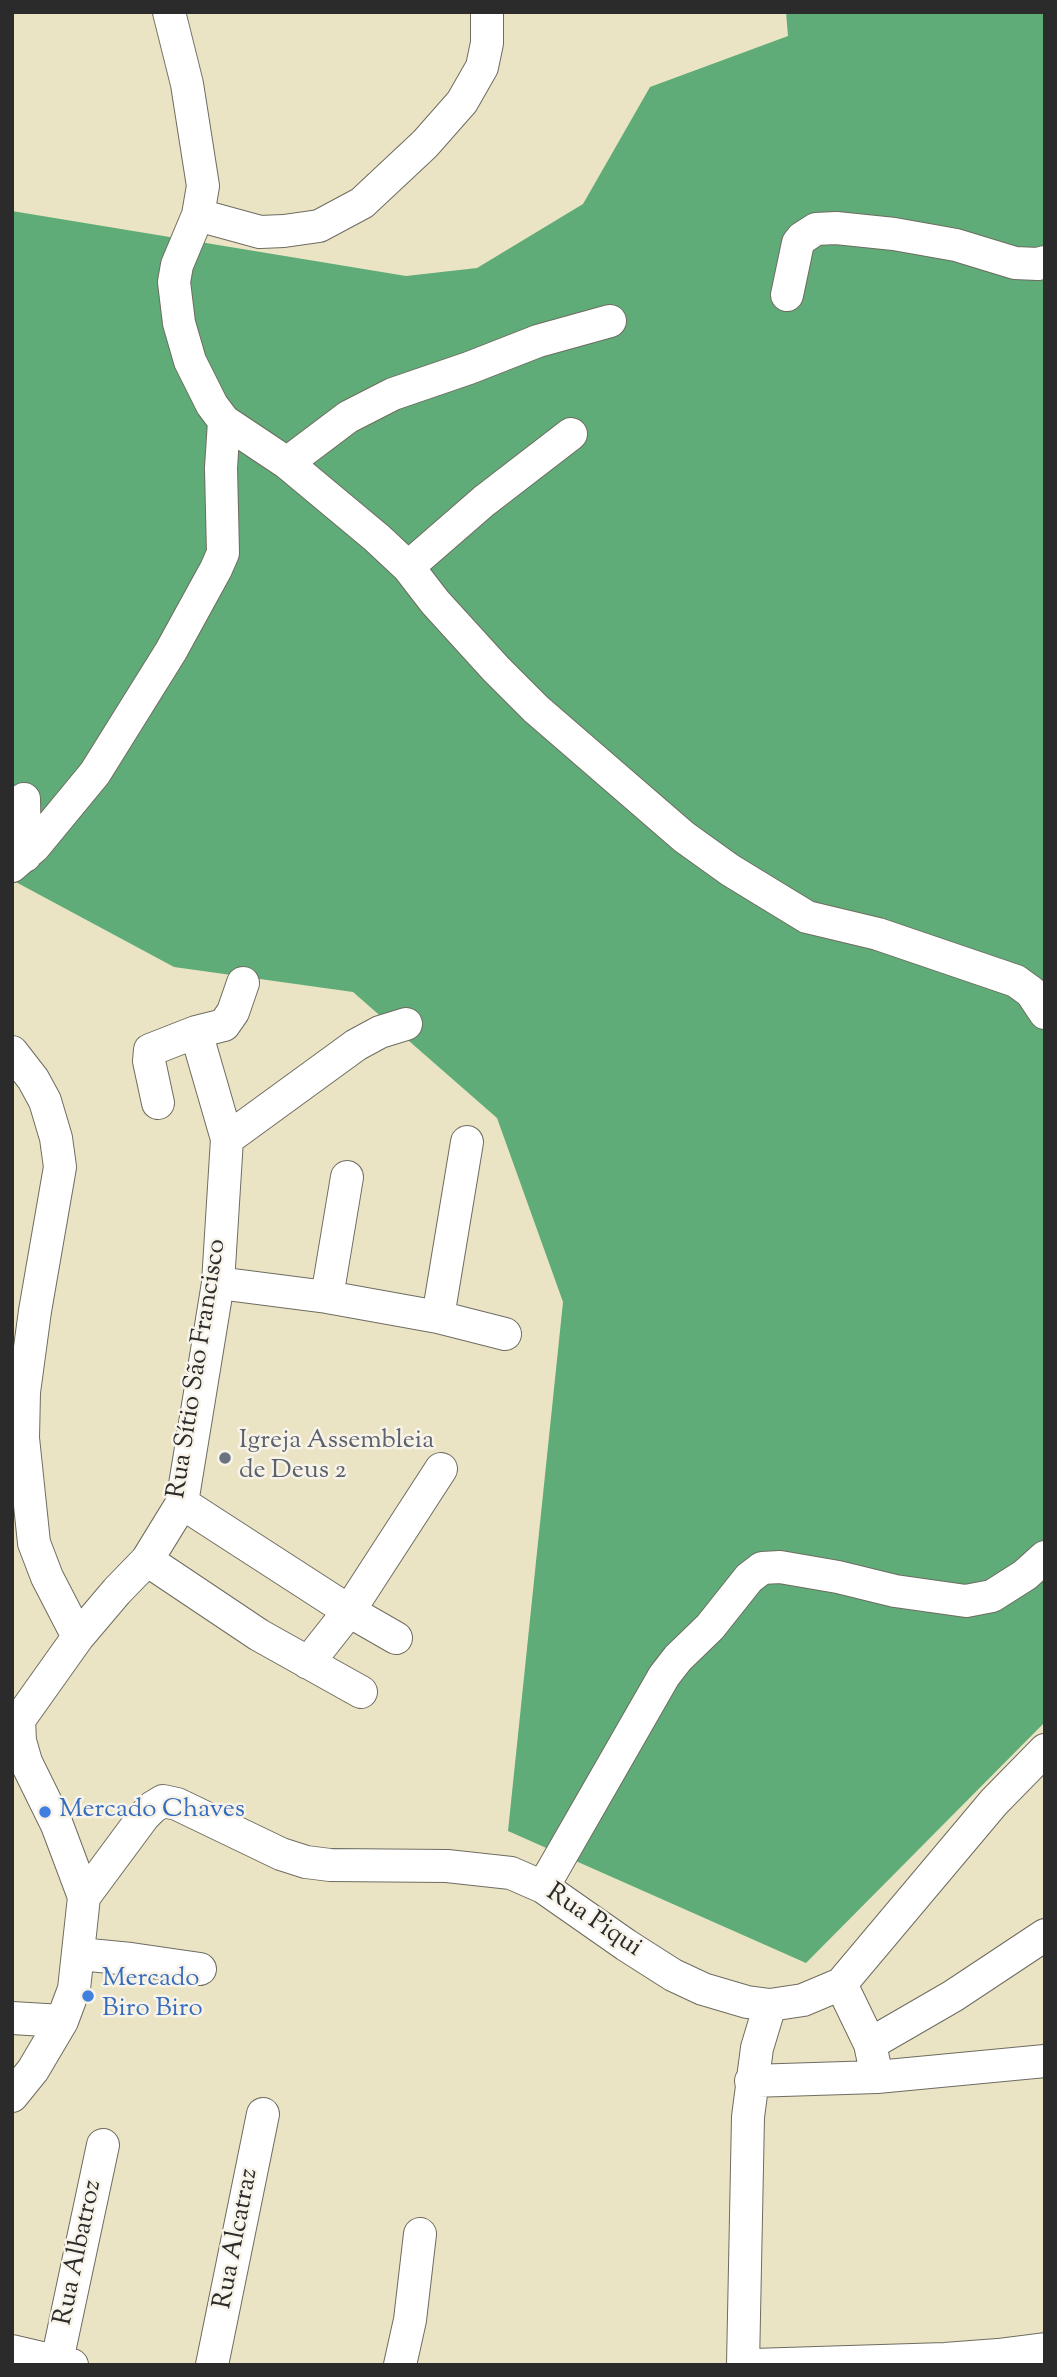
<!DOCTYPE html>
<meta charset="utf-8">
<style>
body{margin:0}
#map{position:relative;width:1057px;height:2377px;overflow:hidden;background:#ebe4c4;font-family:"Sorts Mill Goudy",serif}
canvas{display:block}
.frame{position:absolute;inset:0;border:14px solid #2b2b2b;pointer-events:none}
</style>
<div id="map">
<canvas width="1057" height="2377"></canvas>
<div class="frame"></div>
</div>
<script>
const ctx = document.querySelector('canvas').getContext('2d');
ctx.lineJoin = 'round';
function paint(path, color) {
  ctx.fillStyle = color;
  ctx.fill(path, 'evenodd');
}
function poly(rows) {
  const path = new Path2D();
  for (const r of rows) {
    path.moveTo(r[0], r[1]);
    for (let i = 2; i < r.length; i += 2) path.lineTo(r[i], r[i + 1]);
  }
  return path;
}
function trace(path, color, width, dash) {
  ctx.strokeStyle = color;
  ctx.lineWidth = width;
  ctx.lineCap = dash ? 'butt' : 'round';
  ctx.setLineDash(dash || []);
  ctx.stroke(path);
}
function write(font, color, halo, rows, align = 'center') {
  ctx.font = font + ' "Sorts Mill Goudy",serif';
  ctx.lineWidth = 5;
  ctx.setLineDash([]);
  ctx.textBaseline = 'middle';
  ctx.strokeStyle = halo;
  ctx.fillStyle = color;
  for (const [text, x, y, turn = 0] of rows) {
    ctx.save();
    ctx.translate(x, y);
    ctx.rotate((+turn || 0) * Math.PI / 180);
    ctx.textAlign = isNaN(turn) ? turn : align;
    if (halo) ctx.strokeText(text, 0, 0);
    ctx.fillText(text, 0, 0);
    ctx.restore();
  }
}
paint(poly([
 [786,12,1045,12,1045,1722,806,1963,508,1831,563,1302,497,1118,353,992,174,967,12,880,12,211,406,276,477,268,583,204,650,87,788,36]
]), '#5fac78');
const minor = poly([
 [169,12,187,84,203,186,198,215,177,265,174,282,179,323,190,361,212,405,224,421,287,463,377,538,408,567,435,602,496,669,536,709,684,837,730,870,807,917,878,934,1016,981,1031,992,1045,1013],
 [198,215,260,232,284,231,319,226,362,203,425,144,462,102,482,67,487,43,487,12],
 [787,295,798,243,802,238,816,229,836,228,894,234,956,245,1015,263,1038,264,1045,262],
 [287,463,348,417,393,394,469,368,538,341,610,321],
 [408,567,484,501,571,434],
 [24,799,25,856],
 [12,866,34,847,95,773,171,651,216,569,223,553,221,468,224,421],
 [12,1052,33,1079,45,1101,56,1138,60,1167,35,1311,24,1392,23,1438,34,1543,47,1577,78,1637],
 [158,1103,149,1061,150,1050,196,1032,224,1025,233,1012,243,983],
 [227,1139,356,1045,380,1032,406,1024],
 [218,1283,327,1297,438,1317,505,1334],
 [327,1297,347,1177],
 [438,1317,467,1142],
 [182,1503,349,1611,396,1638],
 [147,1560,259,1635,361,1692],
 [308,1663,349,1611,441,1469],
 [543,1887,664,1676,678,1658,710,1627,749,1578,762,1568,780,1567,838,1577,895,1591,966,1601,992,1596,1025,1575,1045,1557],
 [84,1897,144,1816,153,1807,163,1801,177,1804,281,1854,306,1862,330,1865,447,1866,511,1873,543,1887,626,1945,673,1975,703,1989,747,2002,770,2005,803,2000,841,1984,994,1802,1045,1750],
 [79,1954,131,1959,200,1969],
 [841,1984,870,2044,874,2063],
 [12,2018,62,2021],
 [870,2044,953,1996,1045,1935],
 [751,2081,877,2077,1045,2061],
 [12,2096,33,2070,62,2021,74,1989,84,1897,57,1825,26,1762,20,1741,19,1720,78,1637,117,1591,147,1560,182,1503,218,1283,227,1139,196,1032],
 [12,2351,72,2365],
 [57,2361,103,2145],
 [212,2365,263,2114],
 [400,2365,410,2320,420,2234],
 [743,2365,748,2117,757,2048,770,2005],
 [753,2365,945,2359,998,2355,1045,2349]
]);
trace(minor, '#6e6c61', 34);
trace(minor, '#fff', 32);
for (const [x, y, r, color] of [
 [225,1458,7,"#6b7280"],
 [45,1812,7,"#3f7fe0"],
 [88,1996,7,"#3f7fe0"]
]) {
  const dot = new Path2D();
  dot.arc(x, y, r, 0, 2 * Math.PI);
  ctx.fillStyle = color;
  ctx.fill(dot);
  trace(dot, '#f7f3e8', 2.5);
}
write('26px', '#2b2b2b', '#f7f3e8', [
 ["Rua Sítio São Francisco",199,1369,-81],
 ["Rua Piqui",593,1922,34],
 ["Rua Alcatraz",238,2239,-79],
 ["Rua Albatroz",80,2253,-78]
]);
write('26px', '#5b616d', '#f7f3e8', [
 ["Igreja Assembleia",239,1443],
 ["de Deus 2",239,1473]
], 'left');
write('26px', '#366cbe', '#f7f3e8', [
 ["Mercado Chaves",59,1812],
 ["Mercado",102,1981],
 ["Biro Biro",102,2011]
], 'left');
</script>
